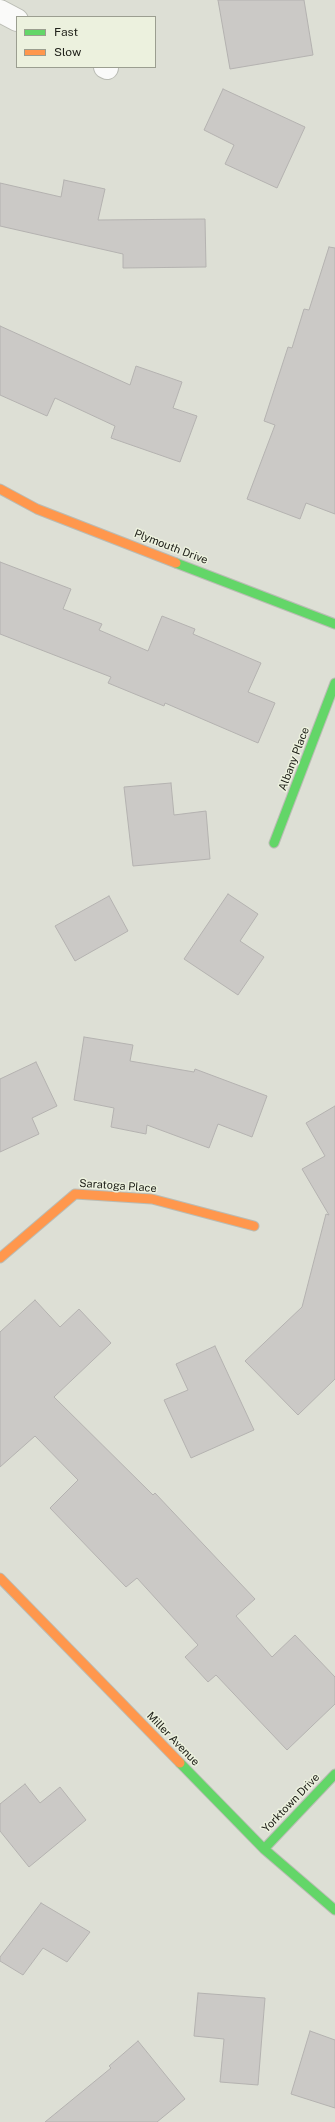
<!DOCTYPE html>
<style>
body{margin:0}
#map{position:relative;width:335px;height:2122px;overflow:hidden;background:#dddfd5;font-family:"Public Sans",sans-serif}
canvas{display:block}
.legend{position:absolute;left:16px;top:16px;width:140px;height:52px;box-sizing:border-box;background:#ecf1de;border:1px solid #9b9e90;margin:0;padding:5px 7px;list-style:none;font-size:12px;color:#21221b}
.legend li{display:flex;align-items:center;gap:8px;height:20px}
.legend b{width:20px;border:1px solid #9b9e90}
</style>
<div id="map">
<canvas width="335" height="2122"></canvas>
<ul class="legend">
<li><b style="height:5px;background:#63d668"></b>Fast</li>
<li><b style="height:5px;background:#ff974d"></b>Slow</li>
</ul>
</div>
<script>
const ctx = document.querySelector('canvas').getContext('2d');
ctx.lineJoin = 'round';
function paint(path, color) {
  ctx.fillStyle = color;
  ctx.fill(path, 'evenodd');
}
function poly(rows) {
  const path = new Path2D();
  for (const r of rows) {
    path.moveTo(r[0], r[1]);
    for (let i = 2; i < r.length; i += 2) path.lineTo(r[i], r[i + 1]);
  }
  return path;
}
function trace(path, color, width, dash) {
  ctx.strokeStyle = color;
  ctx.lineWidth = width;
  ctx.lineCap = dash ? 'butt' : 'round';
  ctx.setLineDash(dash || []);
  ctx.stroke(path);
}
function write(font, color, halo, rows, align = 'center') {
  ctx.font = font + ' "Public Sans",sans-serif';
  ctx.lineWidth = 3;
  ctx.setLineDash([]);
  ctx.textBaseline = 'middle';
  ctx.strokeStyle = halo;
  ctx.fillStyle = color;
  for (const [text, x, y, turn = 0] of rows) {
    ctx.save();
    ctx.translate(x, y);
    ctx.rotate((+turn || 0) * Math.PI / 180);
    ctx.textAlign = isNaN(turn) ? turn : align;
    if (halo) ctx.strokeText(text, 0, 0);
    ctx.fillText(text, 0, 0);
    ctx.restore();
  }
}
const building = poly([
 [218,0,304,0,313,55,230,69,218,0],
 [223,89,305,127,277,188,225,164,234,145,204,130,223,89],
 [64,180,105,189,98,220,205,219,206,267,123,268,123,254,0,226,0,183,61,197,64,180],
 [329,247,335,248,335,514,306,503,300,519,247,499,275,425,264,421,288,347,292,348,304,309,309,310,329,247],
 [0,326,130,385,136,366,182,382,173,408,197,416,180,462,111,438,115,426,55,398,47,416,0,395,0,326],
 [0,562,71,589,63,609,102,624,99,630,148,651,162,616,195,629,193,634,261,663,248,692,275,703,258,743,165,703,164,706,108,683,111,677,0,634,0,562],
 [171,783,174,815,206,811,210,859,133,866,124,787,171,783],
 [228,894,258,914,240,941,264,957,238,995,184,959,228,894],
 [109,896,128,931,75,961,55,926,109,896],
 [84,1037,133,1045,130,1061,194,1072,195,1069,267,1096,252,1137,218,1124,209,1148,147,1125,146,1134,111,1127,114,1108,74,1100,84,1037],
 [36,1062,57,1106,32,1118,39,1134,0,1152,0,1079,36,1062],
 [335,1106,335,1379,298,1415,245,1361,302,1307,326,1214,329,1215,302,1169,325,1156,306,1123,335,1106],
 [35,1300,60,1327,79,1309,111,1343,54,1397,153,1495,155,1493,255,1599,236,1616,272,1657,295,1635,335,1677,335,1704,287,1750,216,1675,208,1682,185,1657,198,1645,137,1578,126,1587,50,1508,78,1480,35,1436,0,1467,0,1332,35,1300],
 [215,1346,254,1430,191,1458,164,1400,188,1390,176,1364,215,1346],
 [25,1784,40,1803,60,1787,86,1820,29,1867,0,1831,0,1804,25,1784],
 [41,1903,90,1932,67,1962,43,1948,23,1975,0,1961,0,1957,41,1903],
 [198,1993,265,1998,258,2085,220,2082,224,2039,194,2036,198,1993],
 [310,2031,335,2040,335,2108,291,2094,310,2031],
 [138,2041,185,2099,157,2122,45,2122,111,2068,109,2066,138,2041]
]);
paint(building, '#cbc9c6');
trace(building, '#b4b2b0', 1);
const street = poly([
 [0,11,17,20],
 [105,67,107,68]
]);
const fast = poly([
 [176,563,335,624],
 [274,843,335,683],
 [180,1763,264,1849,335,1910],
 [264,1849,335,1774]
]);
const slow = poly([
 [0,489,37,509,176,563],
 [0,1258,75,1194,152,1199,254,1226],
 [0,1578,180,1763]
]);
trace(street, '#babcb4', 24);
trace(fast, '#babcb4', 11);
trace(slow, '#babcb4', 11);
trace(street, '#fafaf9', 22);
trace(fast, '#63d668', 9);
trace(slow, '#ff974d', 9);
write('11px', '#21221b', '#ecf1de', [
 ["Plymouth Drive",171,547,21],
 ["Albany Place",294,759,-69],
 ["Saratoga Place",118,1186,4],
 ["Miller Avenue",173,1739,46],
 ["Yorktown Drive",291,1803,-46]
]);
</script>
